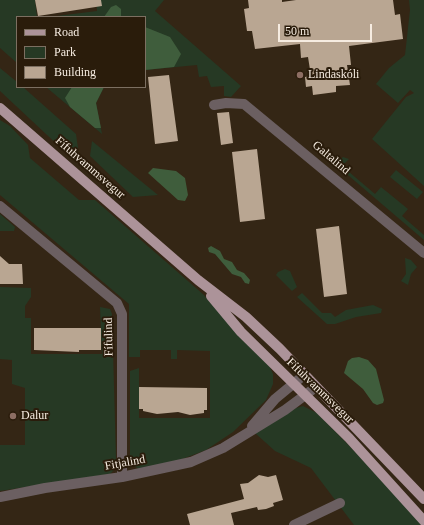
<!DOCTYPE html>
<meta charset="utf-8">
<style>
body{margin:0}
#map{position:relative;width:424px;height:525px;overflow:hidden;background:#342615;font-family:Georgia,serif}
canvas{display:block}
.legend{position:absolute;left:16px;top:16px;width:130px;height:72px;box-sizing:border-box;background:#2a1c0b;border:1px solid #7c6f61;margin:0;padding:5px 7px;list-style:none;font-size:12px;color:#f6ece1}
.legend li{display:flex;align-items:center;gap:8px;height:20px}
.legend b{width:20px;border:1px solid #7c6f61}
.scale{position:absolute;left:278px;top:24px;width:94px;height:18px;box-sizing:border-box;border:2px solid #f6ece1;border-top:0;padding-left:5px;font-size:12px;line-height:14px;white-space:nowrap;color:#f6ece1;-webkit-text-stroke:3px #2a1c0b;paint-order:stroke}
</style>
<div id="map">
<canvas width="424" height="525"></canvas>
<ul class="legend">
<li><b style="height:5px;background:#ac9399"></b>Road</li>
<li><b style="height:11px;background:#263924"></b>Park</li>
<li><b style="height:11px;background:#b9a692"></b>Building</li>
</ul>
<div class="scale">50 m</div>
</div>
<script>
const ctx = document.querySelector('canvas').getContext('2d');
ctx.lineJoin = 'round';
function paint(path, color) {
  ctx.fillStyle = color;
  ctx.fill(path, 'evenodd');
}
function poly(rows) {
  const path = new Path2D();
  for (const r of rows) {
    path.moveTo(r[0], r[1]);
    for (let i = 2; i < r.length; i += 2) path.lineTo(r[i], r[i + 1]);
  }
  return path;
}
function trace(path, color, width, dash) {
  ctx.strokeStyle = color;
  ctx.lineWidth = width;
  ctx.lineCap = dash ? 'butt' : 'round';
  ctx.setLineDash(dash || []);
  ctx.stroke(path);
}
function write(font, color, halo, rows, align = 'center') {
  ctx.font = font + ' Georgia,serif';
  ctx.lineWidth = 4;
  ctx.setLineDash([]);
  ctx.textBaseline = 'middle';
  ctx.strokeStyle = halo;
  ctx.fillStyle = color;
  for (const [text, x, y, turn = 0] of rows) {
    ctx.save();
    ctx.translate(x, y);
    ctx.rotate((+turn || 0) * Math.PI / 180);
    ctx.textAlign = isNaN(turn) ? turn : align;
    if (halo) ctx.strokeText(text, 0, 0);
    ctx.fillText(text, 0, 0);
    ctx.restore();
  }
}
paint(poly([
 [0,0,35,0,37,17,17,17,17,63,0,48],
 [96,0,164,0,155,11,241,86,231,97,224,96,224,86,211,87,207,76,199,77,197,65,145,70,145,17,49,17,97,11],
 [409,0,424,0,424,186,372,139,406,97,414,93,410,90,398,103,376,84,389,68,405,55,410,10],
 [0,68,17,82,17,87,23,87,76,134,78,148,77,160,62,149,0,91],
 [46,87,104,87,96,103,102,134],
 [0,120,10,126,28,145,30,158,79,200,95,200,204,295,244,341,269,365,273,374,273,384,266,400,233,432,206,450,177,461,141,470,132,465,130,455,130,371,139,368,139,418,210,418,210,351,177,350,177,359,171,359,171,350,140,350,140,357,129,357,129,304,0,195],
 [92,141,158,195,133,197,90,156],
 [343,157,349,159,342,166,375,194,381,187,408,209,402,216,424,235,424,240,335,164],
 [396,170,423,192,417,199,390,177],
 [0,214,15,227,14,231,0,231],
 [405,258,411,260,417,267,411,274,408,285,401,281,406,274],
 [285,269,290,271,297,287,292,291,276,275,278,272],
 [0,287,31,288,31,297,25,306,25,318,31,318,31,354,102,354,100,307,110,309,112,314,116,458,115,469,110,474,0,491,0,445,25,445,25,388,12,384,12,360,0,359],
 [302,293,322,313,331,313,335,317,346,310,373,305,382,309,381,313,356,317,335,324,327,324,297,297],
 [303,406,317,413,391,488,424,525,354,525,311,468,275,451,255,433,296,408]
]), '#263924');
paint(poly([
 [116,5,121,9,121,17,104,17,111,7],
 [145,27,170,37,181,54,174,67,145,70],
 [72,87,104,87,96,103,101,128,95,128,70,107,65,98],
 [153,168,176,171,185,178,188,195,185,201,178,200,148,173],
 [211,246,220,251,224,259,232,262,237,270,244,273,250,280,249,284,245,283,241,277,232,274,215,254,209,252,208,248],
 [359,357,368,360,376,369,384,400,383,403,377,405,373,403,363,389,344,373,348,361,352,358]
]), '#3f5d3c');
paint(poly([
 [35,0,101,0,102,6,38,16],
 [248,0,282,0,282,2,296,0,393,0,395,15,400,14,403,39,349,46,351,65,347,65,350,85,336,86,336,92,313,95,312,86,306,87,305,77,311,76,308,57,301,58,300,44,255,49,252,31,247,31,244,9,249,8],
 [169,75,178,141,155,144,148,77],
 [229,112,233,143,221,145,217,113],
 [257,149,265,219,240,222,232,152],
 [339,226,347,294,324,297,316,229],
 [0,256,9,264,22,264,23,284,0,284],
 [34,328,101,328,101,350,79,350,79,352,34,350],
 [139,387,207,388,207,410,204,410,204,413,190,415,178,412,157,414,143,411,143,409,139,409],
 [259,475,268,477,276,475,283,500,273,503,274,506,266,509,258,510,257,507,231,513,234,525,190,525,187,514,244,499,240,484,248,483]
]), '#b9a692');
trace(poly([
 [214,105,226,103,244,104,424,253],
 [0,206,117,303,122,314,122,477],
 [252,426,275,399,304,375],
 [0,497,45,488,122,477,191,462,223,448,285,410,316,387],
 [294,525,340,503]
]), '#6b5f61', 10);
trace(poly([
 [0,108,198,280,246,317,280,349,424,499],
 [211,296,241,332,349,438,424,521]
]), '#ac9399', 10);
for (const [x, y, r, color] of [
 [300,75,4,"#8d6e63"],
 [13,416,4,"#8d6e63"]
]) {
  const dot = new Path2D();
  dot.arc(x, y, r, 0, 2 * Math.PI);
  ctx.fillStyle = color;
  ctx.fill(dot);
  trace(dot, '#2a1c0b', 1.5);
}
write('12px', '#f6ece1', '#2a1c0b', [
 ["Lindaskóli",308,75],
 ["Dalur",21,416]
], 'left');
write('12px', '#f6ece1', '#2a1c0b', [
 ["Galtalind",331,158,40],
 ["Fífuhvammsvegur",90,168,41],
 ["Fífulind",109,337,-91],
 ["Fífuhvammsvegur",320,391,44],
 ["Fitjalind",125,463,-10]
]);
</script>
